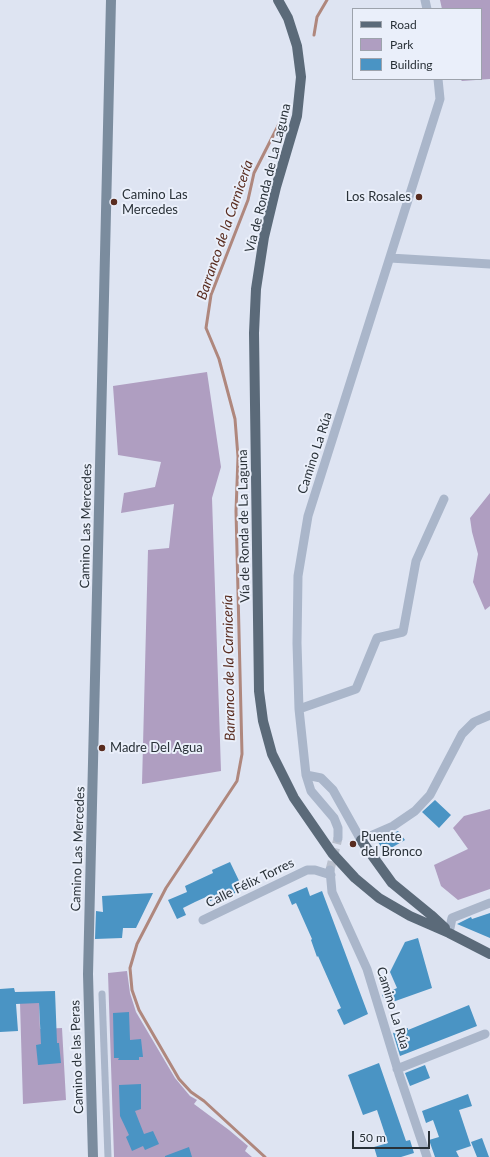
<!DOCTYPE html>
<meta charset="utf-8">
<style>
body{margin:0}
#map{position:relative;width:490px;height:1157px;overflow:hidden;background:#dee4f2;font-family:Lato,sans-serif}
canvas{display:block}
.legend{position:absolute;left:352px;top:8px;width:130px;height:72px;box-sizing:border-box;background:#eaeffa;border:1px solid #9da3ac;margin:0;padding:5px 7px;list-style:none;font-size:12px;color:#293138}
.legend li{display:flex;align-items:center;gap:8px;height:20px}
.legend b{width:20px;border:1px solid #9da3ac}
.scale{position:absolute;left:352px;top:1131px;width:78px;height:18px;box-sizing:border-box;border:2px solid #293138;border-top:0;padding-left:5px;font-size:12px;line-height:14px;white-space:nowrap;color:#293138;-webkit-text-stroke:3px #eaeffa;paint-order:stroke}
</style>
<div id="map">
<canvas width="490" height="1157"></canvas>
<ul class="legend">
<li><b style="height:5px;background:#5b6a79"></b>Road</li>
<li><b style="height:11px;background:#af9ec1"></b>Park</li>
<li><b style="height:11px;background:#4a94c4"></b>Building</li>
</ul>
<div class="scale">50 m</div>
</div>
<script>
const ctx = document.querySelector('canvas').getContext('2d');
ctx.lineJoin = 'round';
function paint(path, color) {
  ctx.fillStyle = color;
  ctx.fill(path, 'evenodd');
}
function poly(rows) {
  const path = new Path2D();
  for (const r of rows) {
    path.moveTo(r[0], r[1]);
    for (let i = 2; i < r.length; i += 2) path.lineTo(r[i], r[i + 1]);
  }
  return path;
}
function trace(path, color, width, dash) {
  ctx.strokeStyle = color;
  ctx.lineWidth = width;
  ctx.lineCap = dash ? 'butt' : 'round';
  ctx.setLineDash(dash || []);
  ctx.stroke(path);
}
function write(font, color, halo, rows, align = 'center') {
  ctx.font = font + ' Lato,sans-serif';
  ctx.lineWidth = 4;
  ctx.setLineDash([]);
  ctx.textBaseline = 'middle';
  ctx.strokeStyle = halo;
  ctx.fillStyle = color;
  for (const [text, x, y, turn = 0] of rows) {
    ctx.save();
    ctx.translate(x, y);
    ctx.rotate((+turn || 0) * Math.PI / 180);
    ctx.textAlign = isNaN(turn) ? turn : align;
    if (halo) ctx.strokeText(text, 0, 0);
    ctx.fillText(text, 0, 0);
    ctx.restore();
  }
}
paint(poly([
 [440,0,490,0,490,79,462,81,460,79,481,79,481,9,442,9],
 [207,372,221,467,212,498,221,771,142,784,148,550,169,548,174,504,121,513,124,493,155,487,161,462,118,455,113,386],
 [490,493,490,606,485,610,473,582,478,554,472,532,470,518],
 [490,809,490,889,458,900,441,886,434,865,468,849,453,828,464,816],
 [127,971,130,993,136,1012,175,1078,190,1096,197,1100,194,1104,229,1130,248,1146,245,1151,252,1157,114,1157,108,973],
 [20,1003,39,1003,40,1029,62,1028,66,1100,23,1104]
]), '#af9ec1');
trace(poly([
 [314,35,317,17,327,0],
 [265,1157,204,1101,191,1092,179,1079,139,1010,132,990,130,968,137,944,166,888,237,781,242,754,236,511,238,457,235,419,219,359,206,328,211,295,248,200,254,173,282,118]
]), '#af877d', 3);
paint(poly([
 [435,800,451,815,439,828,422,812],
 [398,831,405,840,384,852,377,840],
 [230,862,243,889,225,898,224,895,208,902,206,897,195,902,183,908,186,915,177,919,168,900,187,892,185,886,213,873,212,870],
 [307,887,310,896,322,891,368,1014,344,1025,337,1010,341,1008,318,956,317,957,311,940,312,939,296,903,292,905,288,895],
 [153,893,136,928,123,928,122,938,95,939,96,911,103,912,102,896],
 [490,913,490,938,457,924,471,917,472,919],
 [418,938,432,988,387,1004,382,995,397,988,390,972,405,942],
 [14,988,15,992,55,991,57,1043,59,1043,61,1063,38,1065,36,1045,41,1044,39,1003,16,1004,18,1031,0,1032,0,989],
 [469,1005,477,1026,400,1056,393,1033,408,1028,408,1030],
 [129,1012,130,1040,141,1039,143,1057,139,1057,139,1060,118,1060,119,1058,114,1058,113,1013],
 [379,1063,406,1141,410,1140,414,1153,401,1157,377,1157,374,1147,388,1143,377,1110,363,1115,348,1075],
 [425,1065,430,1078,410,1086,405,1073],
 [141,1084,141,1109,135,1111,144,1134,153,1131,159,1144,145,1150,143,1146,132,1151,126,1137,129,1135,120,1116,119,1085],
 [468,1094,472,1106,459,1110,471,1146,456,1151,459,1157,435,1157,429,1140,439,1137,433,1120,426,1123,422,1111],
 [482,1138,489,1157,477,1157,471,1142],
 [189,1147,192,1157,165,1157,165,1156]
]), '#4a94c4');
trace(poly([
 [330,870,338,838]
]), '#bac0cd', 9, [9, 4.5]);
trace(poly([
 [102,994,108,1157]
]), '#aab6ca', 7);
trace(poly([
 [425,0,427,9],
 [390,258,490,264],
 [299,709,356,689,377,638,403,632,416,561,444,499],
 [306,775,321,778,333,790,361,840,393,826,415,811,430,795,462,734,474,722,490,715],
 [338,838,338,828,334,818,311,791,306,775,299,709,297,643,298,576,308,516,440,99,438,79],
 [330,870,332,892,367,969,399,1074,427,1157],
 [203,920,307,870,315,870,331,875],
 [449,933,452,918,490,903],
 [397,1069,485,1034]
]), '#aab6ca', 9);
trace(poly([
 [93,1157,88,974,111,0]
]), '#7b8c9e', 10);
trace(poly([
 [278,0,288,18,297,46,301,77,297,116,276,187,264,237,256,289,254,333,259,691,263,721,272,754,294,798,332,853,355,878,379,898,410,916,449,933,490,954],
 [361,840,392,883,431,915,445,928]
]), '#5b6a79', 10);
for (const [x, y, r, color] of [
 [419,197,4,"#592c1f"],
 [114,202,4,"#592c1f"],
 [102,748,4,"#592c1f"],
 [353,844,4,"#592c1f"]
]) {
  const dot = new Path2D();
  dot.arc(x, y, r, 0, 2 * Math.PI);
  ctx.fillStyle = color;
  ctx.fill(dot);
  trace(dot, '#eaeffa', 1.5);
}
write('13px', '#293138', '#eaeffa', [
 ["Vía de Ronda de La Laguna",268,178,-76],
 ["Camino La Rúa",315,453,-72],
 ["Camino Las Mercedes",86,526,-89],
 ["Vía de Ronda de La Laguna",244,526,-91],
 ["Camino Las Mercedes",78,849,-88],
 ["Calle Félix Torres",250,883,-26],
 ["Camino La Rúa",393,1008,73],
 ["Camino de las Peras",77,1057,-92]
]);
write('13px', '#293138', '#eaeffa', [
 ["Camino Las",122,195],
 ["Mercedes",122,210],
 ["Los Rosales",411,197,"right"],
 ["Madre Del Agua",110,748],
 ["Puente",361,837],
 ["del Bronco",361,852]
], 'left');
write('italic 14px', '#592c1f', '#eaeffa', [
 ["Barranco de la Carnicería",225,230,-71],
 ["Barranco de la Carnicería",229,668,-91]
]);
</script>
